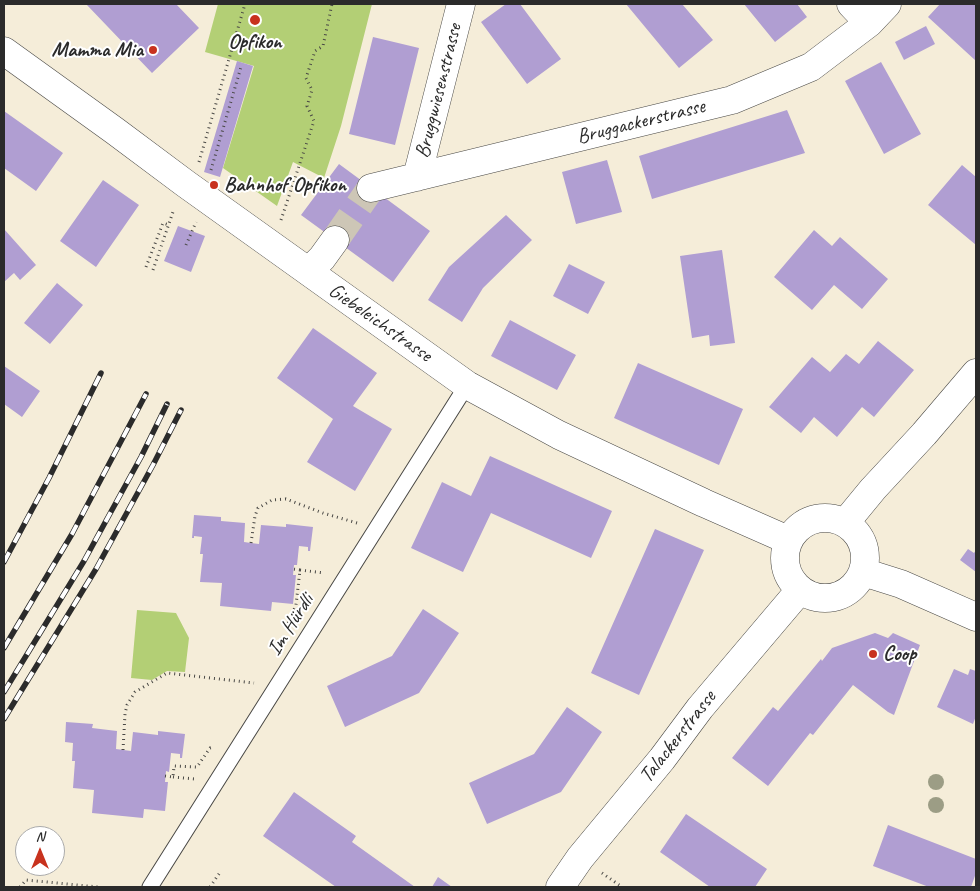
<!DOCTYPE html>
<meta charset="utf-8">
<style>
body{margin:0}
#map{position:relative;width:980px;height:891px;overflow:hidden;background:#f5edd9;font-family:Caveat,sans-serif}
canvas{display:block}
.frame{position:absolute;inset:0;border:5px solid #2b2b2b;pointer-events:none}
.north{position:absolute;left:15px;top:826px;width:50px;height:50px;box-sizing:border-box;background:#fff;border:1px solid #aaa;border-radius:50%;rotate:0deg;font-size:14px;font-weight:700;line-height:20px;text-align:center;color:#2b2b2b}
.north::after{content:'';display:block;margin:auto;width:18px;height:22px;background:#c8321e;clip-path:polygon(50% 0,100% 100%,50% 72%,0 100%)}
</style>
<div id="map">
<canvas width="980" height="891"></canvas>
<div class="frame"></div>
<div class="north">N</div>
</div>
<script>
const ctx = document.querySelector('canvas').getContext('2d');
ctx.lineJoin = 'round';
function paint(path, color) {
  ctx.fillStyle = color;
  ctx.fill(path, 'evenodd');
}
function poly(rows) {
  const path = new Path2D();
  for (const r of rows) {
    if (r.length === 3) {
      path.moveTo(r[0] + r[2], r[1]);
      path.arc(r[0], r[1], r[2], 0, 2 * Math.PI);
      continue;
    }
    path.moveTo(r[0], r[1]);
    for (let i = 2; i < r.length; i += 2) path.lineTo(r[i], r[i + 1]);
  }
  return path;
}
function trace(path, color, width, dash) {
  ctx.strokeStyle = color;
  ctx.lineWidth = width;
  ctx.lineCap = dash ? 'butt' : 'round';
  ctx.setLineDash(dash || []);
  ctx.stroke(path);
}
function write(font, color, halo, rows, align = 'center') {
  ctx.font = font + ' Caveat,sans-serif';
  ctx.lineWidth = 4;
  ctx.setLineDash([]);
  ctx.textBaseline = 'middle';
  ctx.strokeStyle = halo;
  ctx.fillStyle = color;
  for (const [text, x, y, turn = 0] of rows) {
    ctx.save();
    ctx.translate(x, y);
    ctx.rotate((+turn || 0) * Math.PI / 180);
    ctx.textAlign = isNaN(turn) ? turn : align;
    if (halo) ctx.strokeText(text, 0, 0);
    ctx.fillText(text, 0, 0);
    ctx.restore();
  }
}
paint(poly([
 [218,4,372,4,341,126,324,178,293,162,277,206,223,168,254,66,205,52],
 [137,610,176,613,189,638,185,672,167,671,152,680,131,678]
]), '#b3cf75');
paint(poly([
 [86,4,176,4,199,28,152,73],
 [506,4,520,4,561,59,527,84,481,22],
 [626,4,682,4,713,40,679,68],
 [744,4,797,4,807,17,775,42],
 [940,4,976,4,976,61,928,17],
 [926,26,935,44,904,60,895,42],
 [373,37,419,48,395,145,349,134],
 [237,61,253,66,220,177,204,172],
 [881,62,921,134,884,154,845,81],
 [787,110,805,153,652,199,639,156],
 [4,111,63,153,36,191,4,168],
 [607,160,622,212,576,224,562,172],
 [339,164,430,231,393,282,301,215],
 [962,165,976,177,976,245,928,205],
 [103,180,139,205,96,267,60,241],
 [506,215,532,240,483,288,462,322,428,300,449,267],
 [178,226,205,236,191,272,164,261],
 [4,229,36,265,20,280,14,273,4,282],
 [814,230,832,246,840,237,888,279,862,309,834,285,812,310,774,277],
 [722,250,735,343,710,346,709,335,692,338,680,256],
 [569,264,605,282,588,314,553,296],
 [57,283,83,305,50,344,24,323],
 [510,320,576,355,557,390,491,356],
 [313,328,377,373,353,406,392,429,355,491,307,462,333,419,277,378],
 [878,341,914,370,874,417,862,407,837,437,814,417,801,433,769,407,812,357,830,372,846,354,859,364],
 [638,363,743,409,719,465,614,418],
 [4,366,40,391,22,417,4,404],
 [490,456,612,511,591,558,491,513,463,572,411,548,442,482,471,496],
 [194,515,221,517,221,521,245,523,244,542,251,543,259,544,261,525,286,527,286,524,313,527,310,551,308,551,308,547,299,546,297,565,294,565,293,575,296,575,293,604,272,602,271,611,220,606,222,583,200,582,203,554,200,554,202,537,194,536,194,538,192,538],
 [655,529,704,550,639,695,591,673],
 [968,549,974,553,976,550,976,572,960,560],
 [423,609,459,633,419,693,345,727,327,686,392,656],
 [875,633,888,638,893,633,920,645,894,715,888,712,853,685,813,735,810,733,768,786,732,758,773,707,778,711,821,659,822,661,832,648],
 [954,669,968,675,970,669,976,671,976,716,973,724,937,707],
 [567,707,602,732,561,792,487,824,469,783,534,754],
 [66,722,93,724,92,728,117,731,116,749,131,751,133,732,158,735,158,731,185,734,182,758,180,758,180,754,171,753,169,772,166,771,165,782,168,782,165,811,144,809,143,818,92,813,94,790,73,788,75,761,72,761,73,743,65,742],
 [294,792,356,836,352,842,415,887,336,887,263,836],
 [686,814,767,869,755,887,710,887,660,852],
 [888,825,976,859,976,873,971,887,929,887,873,866],
 [438,877,452,887,432,887]
]), '#b09ed2');
trace(poly([
 [335,240,371,188]
]), '#cdc6b6', 28, [28, 14]);
const service = poly([
 [150,887,467,385]
]);
const minor = poly([
 [851,4,869,23],
 [417,177,461,4],
 [371,188,732,100,811,67,869,23,887,4],
 [309,271,322,258,335,240]
]);
const tertiary = poly([
 [4,51,115,131,186,184,467,385,559,435,704,503,788,540],
 [825,558,40],
 [845,523,873,489,924,434,976,373],
 [863,572,901,584,976,617],
 [560,887,580,858,662,759,700,708,800,590]
]);
trace(service, '#494845', 17);
trace(minor, '#494845', 29);
trace(tertiary, '#494845', 29);
trace(poly([
 [199,162,245,4],
 [211,170,241,67],
 [281,220,314,121,307,106,312,90,306,78,315,51,323,46,332,4],
 [186,245,196,222],
 [146,267,163,223,169,225],
 [153,270,174,209],
 [251,543,255,516,258,508,272,500,286,499,323,513,357,523],
 [300,570,324,573],
 [288,628,288,623,296,605,300,570,293,569],
 [123,750,125,714,127,705,132,697,135,692,167,673,254,683],
 [165,776,173,777,174,766,197,767,210,748,214,747],
 [173,777,195,779],
 [602,873,622,887],
 [20,887,26,880,98,887],
 [210,887,221,871]
]), '#494845', 3, [1, 4]);
trace(service, '#fff', 15);
trace(minor, '#fff', 28);
trace(tertiary, '#fff', 28);
const rail = poly([
 [4,562,49,478,101,373],
 [4,648,72,534,146,394],
 [4,692,84,561,141,457,167,404],
 [4,719,96,569,153,465,181,410]
]);
trace(rail, '#2b2b2b', 5.5);
trace(rail, '#fff', 4, [11]);
ctx.fillStyle = '#9c9d85';
for (const [x, y] of [
 [936,782],
 [936,805]
]) {
  ctx.beginPath();
  ctx.arc(x, y, 8, 0, 2 * Math.PI);
  ctx.fill();
}
for (const [x, y, r, color] of [
 [255,20,6,"#c8321e"],
 [153,50,5,"#c8321e"],
 [214,185,5,"#c8321e"],
 [873,654,5,"#c8321e"]
]) {
  const dot = new Path2D();
  dot.arc(x, y, r, 0, 2 * Math.PI);
  ctx.fillStyle = color;
  ctx.fill(dot);
  trace(dot, '#fff', 2);
}
write('bold 21px', '#2b2b2b', '#fff', [
 ["Opfikon",255,42,"center"],
 ["Mamma Mia",143,50,"right"],
 ["Bahnhof Opfikon",224,185],
 ["Coop",883,654]
], 'left');
write('21px', '#2b2b2b', '#fff', [
 ["Bruggwiesenstrasse",439,91,-76],
 ["Bruggackerstrasse",641,122,-14],
 ["Giebeleichstrasse",380,323,35],
 ["Im Hürdli",291,625,-58],
 ["Talackerstrasse",678,737,-52]
]);
</script>
